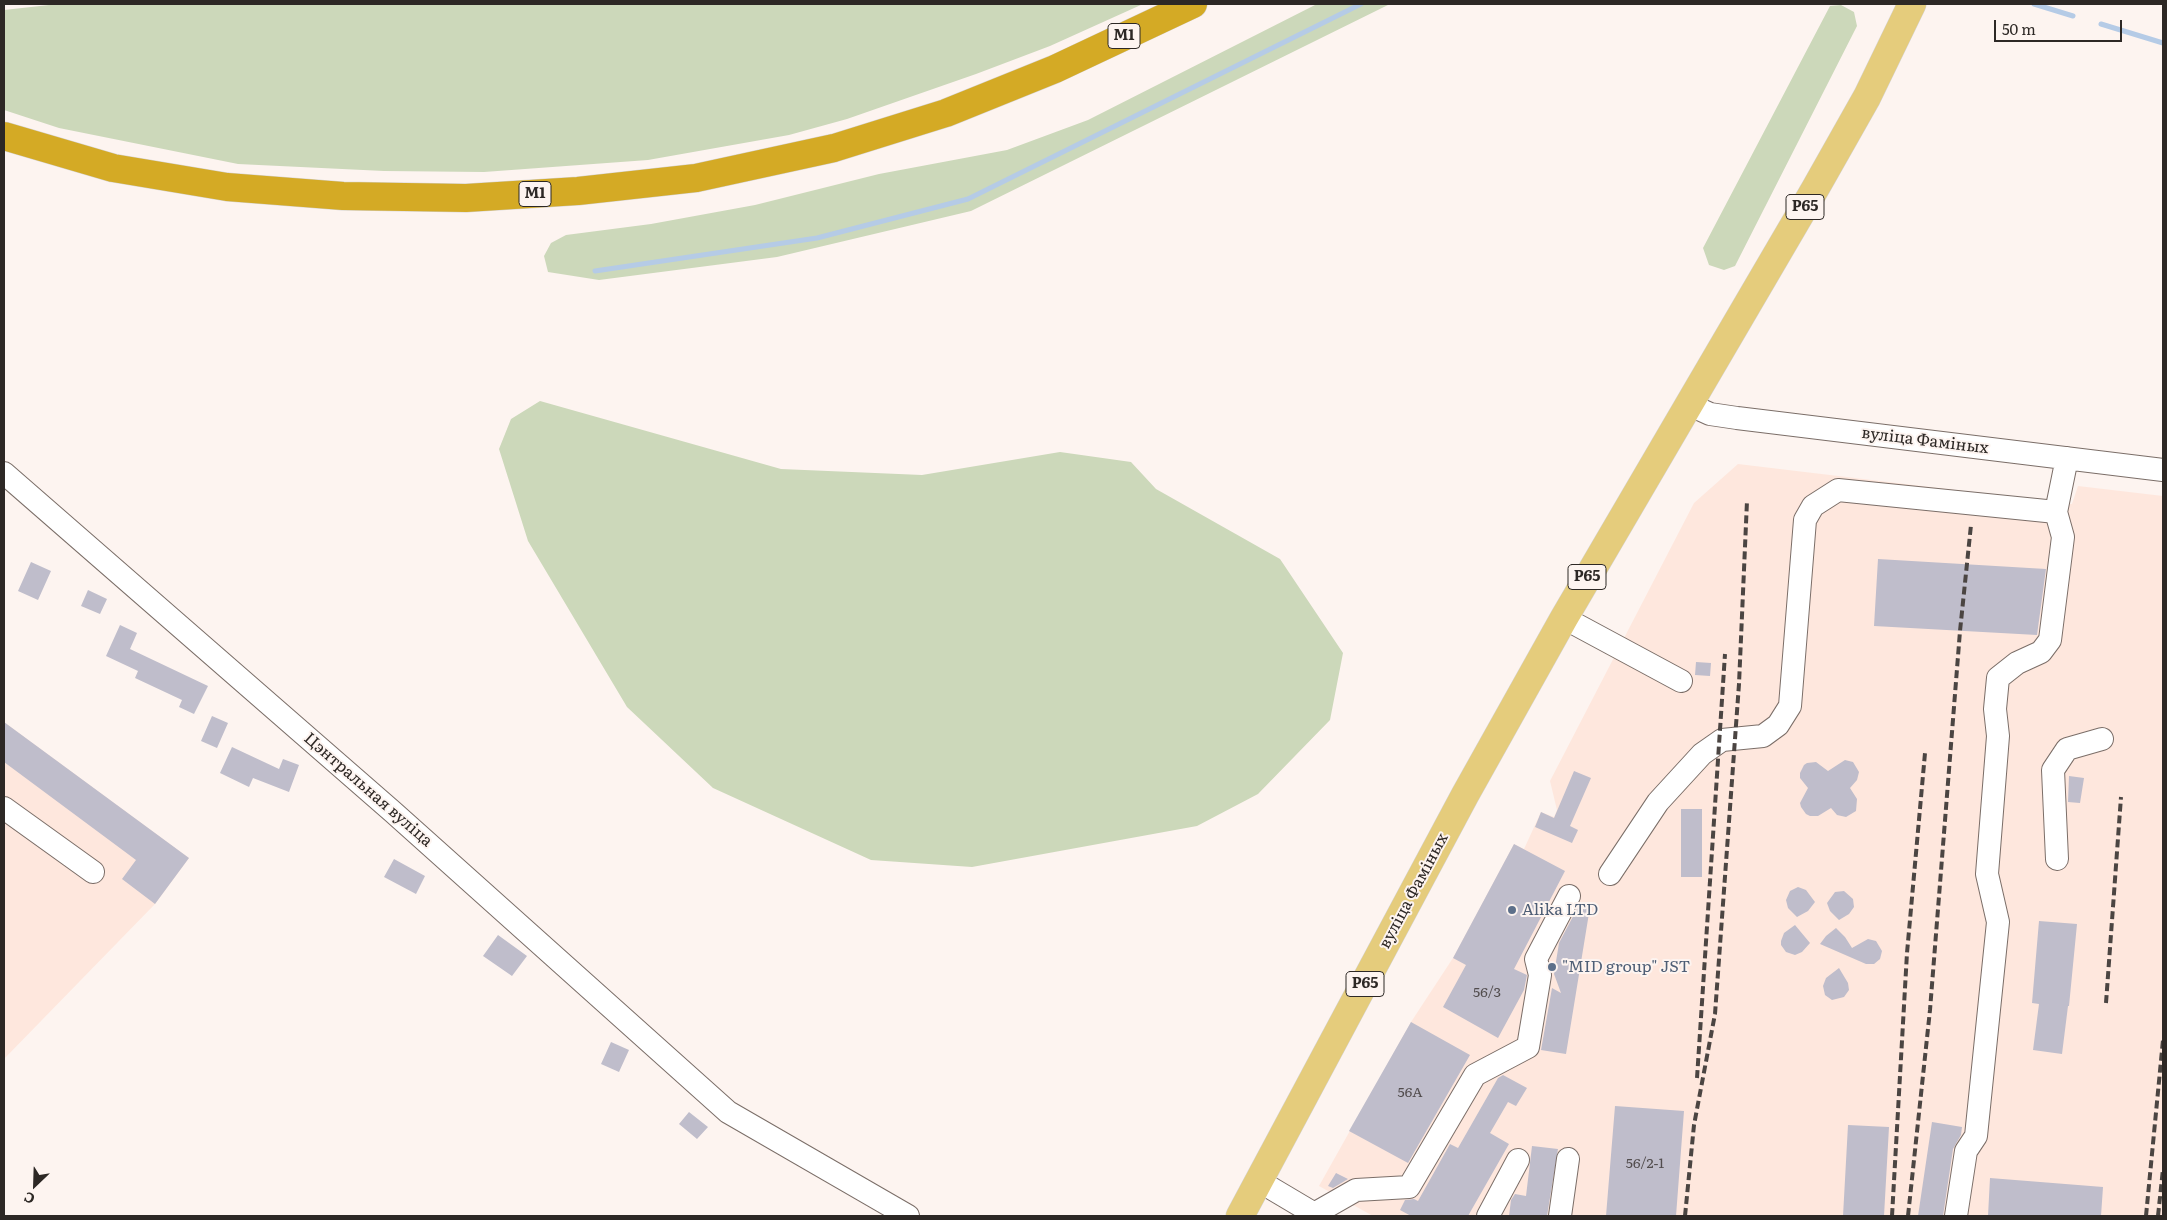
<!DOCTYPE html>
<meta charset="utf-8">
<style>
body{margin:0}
#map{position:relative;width:2167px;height:1220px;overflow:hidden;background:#fdf4f0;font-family:Literata,serif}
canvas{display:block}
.frame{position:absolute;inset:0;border:5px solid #2d2825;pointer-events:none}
.north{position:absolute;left:10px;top:1160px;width:50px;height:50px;-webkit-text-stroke:4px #fdf4f0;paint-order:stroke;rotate:204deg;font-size:14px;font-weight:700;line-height:20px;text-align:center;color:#2d2825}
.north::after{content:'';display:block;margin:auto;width:18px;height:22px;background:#2d2825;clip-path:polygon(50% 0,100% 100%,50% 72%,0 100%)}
.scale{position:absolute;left:1994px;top:20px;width:128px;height:22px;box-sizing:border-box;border:2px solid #2d2825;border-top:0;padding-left:6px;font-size:15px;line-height:18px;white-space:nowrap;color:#2d2825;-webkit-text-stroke:4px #fdf4f0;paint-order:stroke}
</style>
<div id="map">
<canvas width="2167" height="1220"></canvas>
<div class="frame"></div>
<div class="north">С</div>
<div class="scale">50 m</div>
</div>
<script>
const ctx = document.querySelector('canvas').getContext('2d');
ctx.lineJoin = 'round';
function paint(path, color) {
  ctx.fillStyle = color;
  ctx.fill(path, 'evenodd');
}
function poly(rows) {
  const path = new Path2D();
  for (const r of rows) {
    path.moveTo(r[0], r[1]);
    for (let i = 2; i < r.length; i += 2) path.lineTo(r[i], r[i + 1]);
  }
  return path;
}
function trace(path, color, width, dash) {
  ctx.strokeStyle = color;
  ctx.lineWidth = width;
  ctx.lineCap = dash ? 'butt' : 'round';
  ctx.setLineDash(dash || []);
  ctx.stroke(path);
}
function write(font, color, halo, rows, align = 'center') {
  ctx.font = font + ' Literata,serif';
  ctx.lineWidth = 4;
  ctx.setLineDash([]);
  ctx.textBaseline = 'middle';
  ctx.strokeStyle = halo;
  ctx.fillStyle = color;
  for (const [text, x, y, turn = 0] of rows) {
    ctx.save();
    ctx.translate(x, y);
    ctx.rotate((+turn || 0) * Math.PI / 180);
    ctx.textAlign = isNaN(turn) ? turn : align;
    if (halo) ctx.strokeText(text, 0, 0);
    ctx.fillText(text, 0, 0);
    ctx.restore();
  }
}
paint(poly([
 [1738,464,2072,504,2078,486,2163,496,2163,1216,1373,1216,1319,1186,1411,1022,1453,958,1514,844,1524,849,1541,812,1554,817,1557,810,1550,781,1694,503],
 [4,722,189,858,155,904,4,1059]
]), '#fee7dd');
paint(poly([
 [58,4,1143,4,1050,46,976,74,847,119,789,135,648,160,484,172,384,171,238,164,59,128,4,110,4,10],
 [1317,4,1390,4,971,211,777,257,599,280,548,272,544,256,551,243,566,235,651,224,755,205,879,174,1007,150,1088,120],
 [1841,5,1854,12,1857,26,1735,266,1724,270,1709,265,1703,248,1830,6],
 [540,401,781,469,922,475,1060,452,1131,462,1156,489,1280,559,1343,653,1330,720,1258,794,1197,826,972,867,871,860,713,788,627,707,528,541,499,449,511,419]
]), '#ccd8ba');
trace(poly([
 [2034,4,2073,16],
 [2101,24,2163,43],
 [595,271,817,238,968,199,1361,4]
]), '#b5cbe6', 5);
paint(poly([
 [1878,559,2046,569,2037,635,1874,626],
 [31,562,51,571,38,600,18,591],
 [88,590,107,599,100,614,81,606],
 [120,625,137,633,130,649,208,686,194,714,179,707,182,700,135,678,138,671,106,656],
 [1696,662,1711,663,1710,676,1695,675],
 [212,716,228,723,217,748,201,741],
 [4,722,189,858,155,904,122,879,136,860,4,762],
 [232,747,279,769,283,759,299,765,289,792,253,778,249,787,220,773],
 [1845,760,1853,762,1859,772,1857,780,1850,788,1857,799,1856,811,1846,817,1837,815,1831,808,1818,816,1810,816,1806,814,1801,807,1800,803,1808,788,1800,778,1800,773,1804,765,1807,763,1816,762,1828,771],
 [1574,771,1591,778,1570,826,1578,830,1572,843,1535,827,1541,812,1554,818],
 [2069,776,2084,778,2080,803,2068,802],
 [1681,809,1702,809,1702,877,1681,877],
 [1514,844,1565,871,1514,969,1527,975,1524,990,1498,1038,1443,1007,1466,965,1453,958],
 [394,859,425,876,416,894,384,877],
 [1798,887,1806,890,1815,902,1808,911,1797,917,1788,908,1786,900,1790,891],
 [1844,891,1853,899,1854,907,1849,914,1839,920,1830,911,1827,903,1835,892],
 [1579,905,1590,907,1566,1054,1541,1050,1552,988,1561,993,1554,974,1559,943],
 [2039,921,2077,924,2069,1006,2068,1006,2062,1054,2033,1050,2039,1004,2032,1003],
 [1795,925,1810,943,1802,952,1795,955,1786,952,1781,945,1781,941,1784,933],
 [1836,928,1845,937,1852,948,1868,939,1876,941,1882,951,1880,959,1874,964,1866,964,1820,944,1826,936],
 [498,935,527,956,512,976,483,956],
 [1839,968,1848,983,1849,990,1844,997,1832,1000,1825,995,1823,986,1826,978],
 [1411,1022,1470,1055,1408,1163,1349,1131],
 [611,1042,629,1050,619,1072,601,1064],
 [1503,1075,1527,1088,1516,1106,1508,1102,1490,1133,1509,1144,1468,1216,1411,1216,1400,1210,1405,1200,1414,1199,1418,1201,1450,1144,1458,1148,1498,1078],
 [1615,1106,1684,1111,1676,1216,1606,1216],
 [689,1112,708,1127,697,1139,679,1124],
 [1932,1122,1962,1127,1961,1135,1953,1149,1943,1216,1918,1216],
 [1848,1125,1889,1127,1884,1216,1843,1216],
 [1532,1146,1558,1149,1547,1216,1509,1216,1511,1200,1515,1194,1526,1196],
 [1336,1173,1348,1179,1333,1188,1328,1186],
 [1990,1178,2103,1187,2101,1216,1988,1216]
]), '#bfbdcb');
const minor = poly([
 [1688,404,1710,414,1737,418,2163,470],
 [4,473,393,812,728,1112,908,1216],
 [1564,618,1681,681],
 [4,808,93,872],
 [2057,859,2053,770,2067,749,2102,739],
 [1610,874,1658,802,1702,754,1722,740,1763,736,1778,725,1790,706,1805,520,1813,506,1838,490,2056,512,2067,458],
 [1259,1181,1318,1216],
 [1314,1214,1356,1190,1409,1187,1475,1075,1528,1047,1540,975,1536,959,1569,896],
 [1488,1216,1518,1160],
 [1560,1216,1568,1159],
 [1956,1216,1966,1151,1976,1136,1998,922,1987,874,1998,736,1995,709,1998,678,2017,663,2041,652,2050,640,2063,537,2056,512]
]);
const major = poly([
 [1240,1216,1465,795,1564,618,1815,189,1867,97,1912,4]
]);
const highway = poly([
 [4,136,113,168,227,187,343,196,466,198,578,191,696,178,834,148,946,113,1055,69,1193,4]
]);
trace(minor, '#7b6e68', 24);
trace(major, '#d5d4d3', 29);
trace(highway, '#d5d4d3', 29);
trace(minor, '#fff', 22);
trace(major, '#e5cc7c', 28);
trace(highway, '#d4aa25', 28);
trace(poly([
 [2106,1003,2121,797],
 [1697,1078,1725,654],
 [1685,1216,1694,1125,1715,1014,1739,684,1747,501],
 [1892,1216,1907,953,1925,753],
 [1908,1216,1930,1010,1960,631,1971,525],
 [2146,1216,2163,1040],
 [2158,1216,2163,1169]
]), '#4b4542', 4, [8, 4]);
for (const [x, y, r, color] of [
 [1512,910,5,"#5c6f8a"],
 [1552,967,5,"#5c6f8a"]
]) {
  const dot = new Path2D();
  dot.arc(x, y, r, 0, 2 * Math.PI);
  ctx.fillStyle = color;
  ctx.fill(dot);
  trace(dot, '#fdf4f0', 2);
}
write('14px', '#524d4e', null, [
 ["56/3",1487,993],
 ["56А",1410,1093],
 ["56/2-1",1645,1164]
]);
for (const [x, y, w] of [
 [1124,36,32],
 [535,194,32],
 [1805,207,38],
 [1587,577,38],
 [1365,984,38]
]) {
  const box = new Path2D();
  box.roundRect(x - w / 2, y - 12.5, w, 25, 4);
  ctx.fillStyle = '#fdf4f0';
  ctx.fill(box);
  trace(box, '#2d2825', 1);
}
write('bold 15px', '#2d2825', null, [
 ["М1",1124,36],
 ["М1",535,194],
 ["Р65",1805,207],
 ["Р65",1587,577],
 ["Р65",1365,984]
]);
write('16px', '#2d2825', '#fdf4f0', [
 ["вуліца Фаміных",1925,441,7],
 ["Цэнтральная вуліца",368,790,41],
 ["вуліца Фаміных",1414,891,-62]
]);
write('16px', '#4e5e75', '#fdf4f0', [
 ["Alika LTD",1522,910],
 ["\"MID group\" JST",1562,967]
], 'left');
</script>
